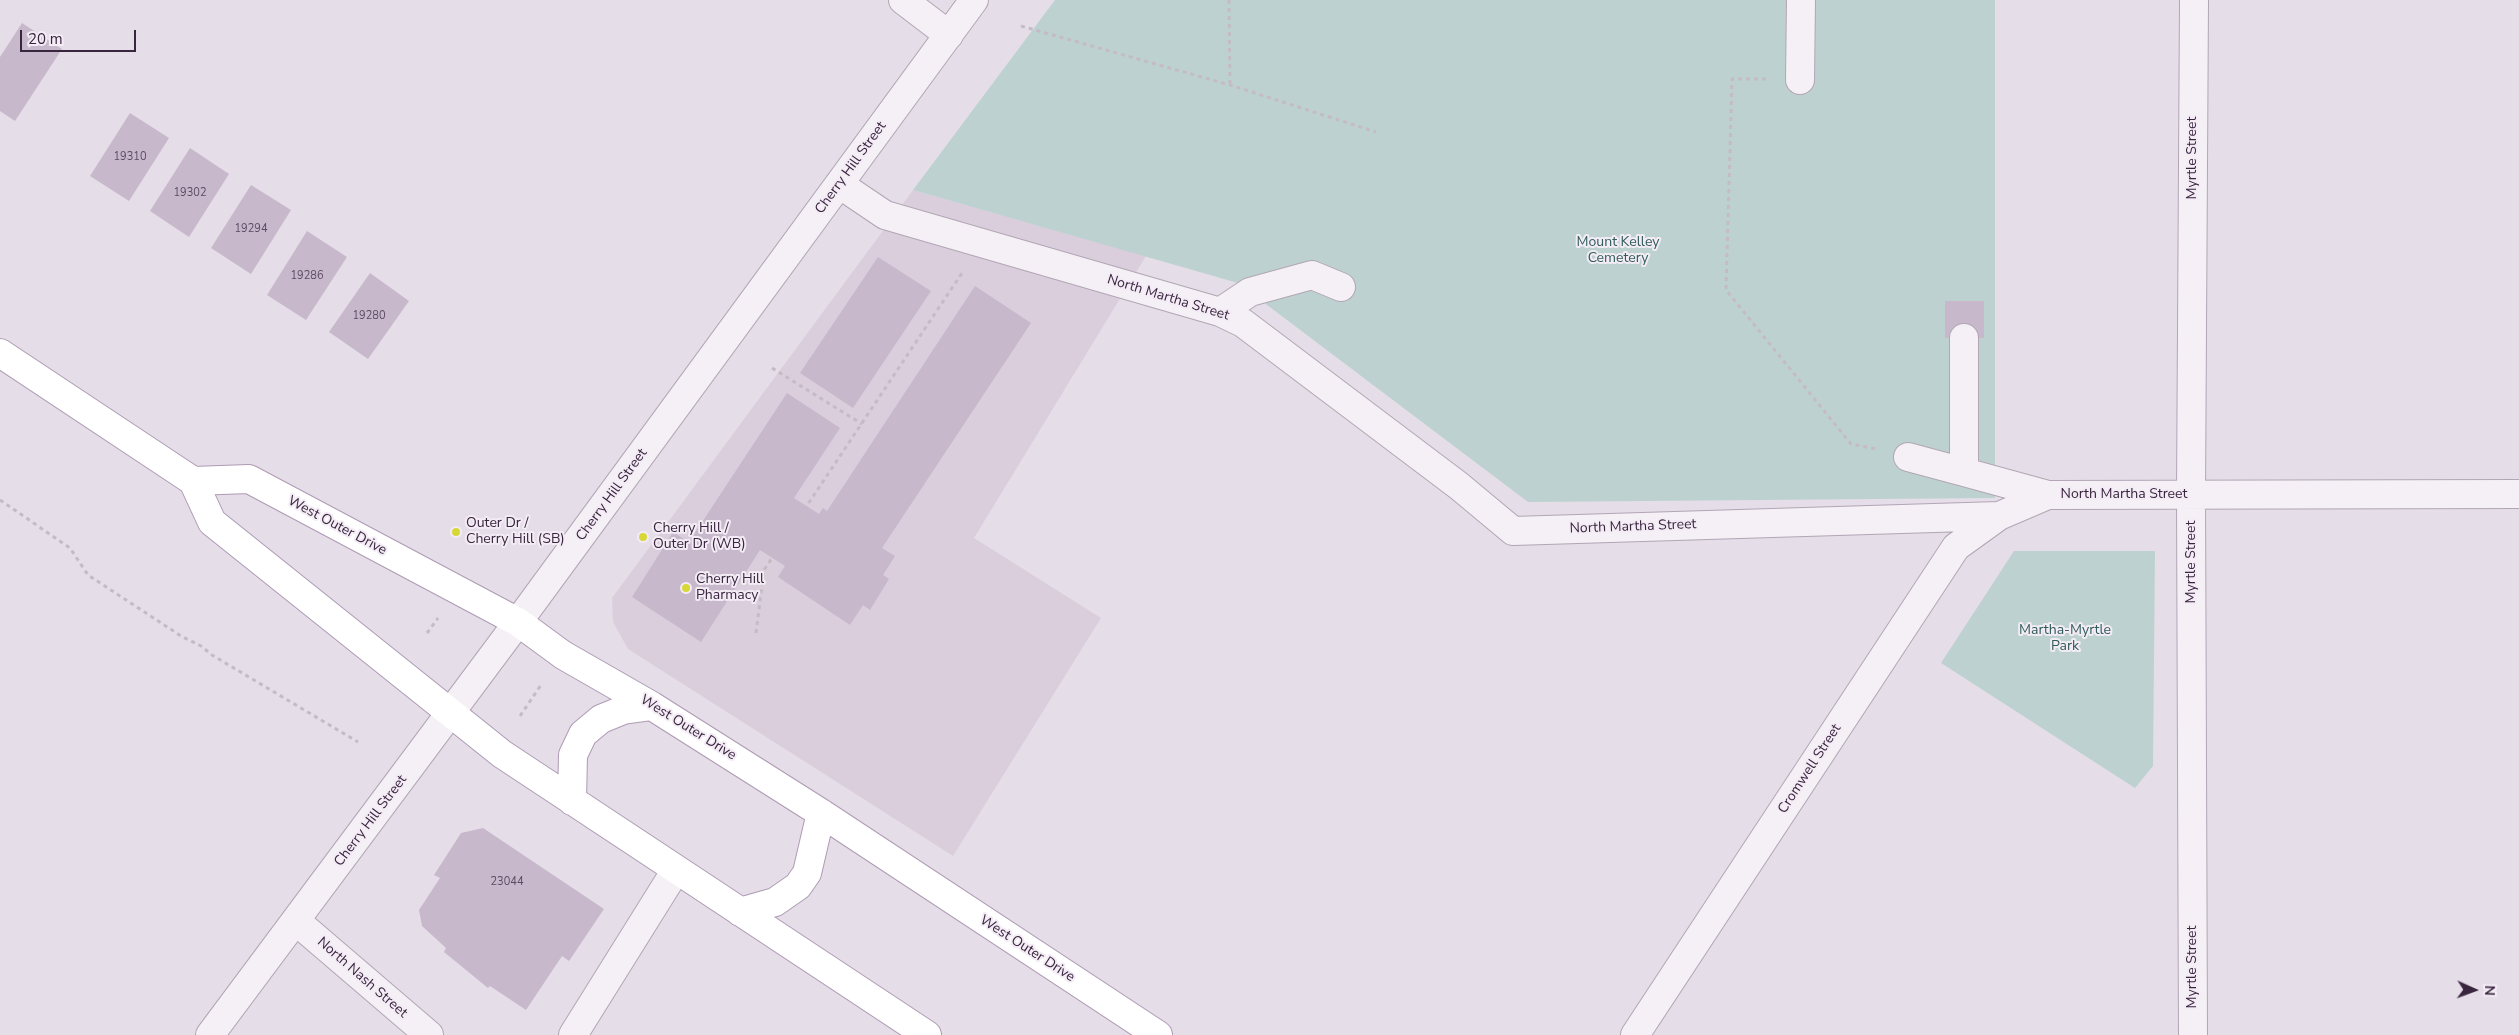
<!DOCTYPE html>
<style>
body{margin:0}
#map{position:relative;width:2519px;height:1035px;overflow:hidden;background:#e5dde8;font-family:"Nunito Sans",sans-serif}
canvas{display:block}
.north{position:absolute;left:2449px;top:965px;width:50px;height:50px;-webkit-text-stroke:4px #f3ecf5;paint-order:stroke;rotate:92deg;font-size:14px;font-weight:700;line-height:20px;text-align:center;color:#3a253f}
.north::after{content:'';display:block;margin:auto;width:18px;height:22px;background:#3a253f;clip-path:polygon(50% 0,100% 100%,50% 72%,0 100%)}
.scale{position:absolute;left:20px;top:30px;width:116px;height:22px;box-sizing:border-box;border:2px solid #3a253f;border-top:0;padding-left:6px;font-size:15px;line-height:18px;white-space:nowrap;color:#3a253f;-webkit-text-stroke:4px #f3ecf5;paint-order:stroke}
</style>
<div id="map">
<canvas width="2519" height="1035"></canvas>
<div class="north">N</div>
<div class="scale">20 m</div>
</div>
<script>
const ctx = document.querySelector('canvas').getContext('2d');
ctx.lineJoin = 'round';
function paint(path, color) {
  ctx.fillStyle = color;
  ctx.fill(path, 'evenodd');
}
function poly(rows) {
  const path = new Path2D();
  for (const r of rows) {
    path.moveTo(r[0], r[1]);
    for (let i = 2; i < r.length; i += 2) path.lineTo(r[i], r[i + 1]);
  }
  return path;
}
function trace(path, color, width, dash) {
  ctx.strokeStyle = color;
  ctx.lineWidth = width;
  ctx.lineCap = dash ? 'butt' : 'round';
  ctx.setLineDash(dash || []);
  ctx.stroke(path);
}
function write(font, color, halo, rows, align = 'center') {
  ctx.font = font + ' "Nunito Sans",sans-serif';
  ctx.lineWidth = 4;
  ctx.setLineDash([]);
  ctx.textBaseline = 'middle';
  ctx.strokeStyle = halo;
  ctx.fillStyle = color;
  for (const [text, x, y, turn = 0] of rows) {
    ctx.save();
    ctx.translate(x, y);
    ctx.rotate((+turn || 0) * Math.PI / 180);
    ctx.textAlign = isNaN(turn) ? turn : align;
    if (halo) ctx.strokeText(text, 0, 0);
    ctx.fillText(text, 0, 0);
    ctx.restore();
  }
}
paint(poly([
 [913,190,1146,256,974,538,1101,618,953,856,628,649,613,622,612,598]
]), '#dacedd');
paint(poly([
 [1055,0,1995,0,1995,498,1528,502,1238,283,913,190],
 [2014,551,2155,551,2153,766,2135,788,1941,663]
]), '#bdd2d0');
paint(poly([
 [22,23,62,49,15,121,0,111,0,57],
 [130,113,169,138,129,201,90,176],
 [190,148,229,174,189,237,150,211],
 [251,185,291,210,251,274,211,248],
 [307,231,347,257,306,320,267,295],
 [878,257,931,291,853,408,800,373],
 [370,273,409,301,368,359,329,332],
 [975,286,1031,323,882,548,895,556,883,575,889,579,870,610,863,605,850,625,778,577,785,566,760,550,701,642,632,597,673,532,689,542,787,393,840,428,794,498,819,514,823,508,827,511],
 [1945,301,1984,301,1984,338,1945,338],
 [483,828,604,909,569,961,562,956,526,1010,490,986,488,988,444,952,446,948,422,926,419,910,440,878,434,875,461,833]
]), '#c7b9cb');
const minor = poly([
 [903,0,949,35],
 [1800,80,1801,0],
 [839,184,885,215,1220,312,1243,323,1459,486,1513,531,1999,516,2048,495,2519,494],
 [1220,312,1250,292,1312,275,1341,287],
 [1964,338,1964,472,2048,495],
 [1908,457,1964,472],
 [296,921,429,1035],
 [210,1035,518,622,974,0],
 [573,1035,676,870],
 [1635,1035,1956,547,1999,516],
 [2193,1035,2191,495,2194,0]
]);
const major = poly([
 [0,353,193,481,212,522,502,754,927,1035],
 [193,481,249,479,518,622,563,655,652,706,821,813,1158,1035],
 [572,801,573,755,583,734,601,719,623,710,652,706],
 [740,912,775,902,798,886,807,873,821,813]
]);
trace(minor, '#b2a6b5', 30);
trace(major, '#ae9bb4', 30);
trace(poly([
 [1229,0,1230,85],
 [1021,26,1230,85,1376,132],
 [1766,79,1732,79,1726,290,1851,444,1876,449],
 [772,368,862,424],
 [0,500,70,548,88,575,181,636,201,646,212,655,358,742],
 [427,633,438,618],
 [756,633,764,570,962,273],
 [520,716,541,685]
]), '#c4bbc6', 3, [4, 4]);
trace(minor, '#f5f0f6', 28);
trace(major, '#fff', 28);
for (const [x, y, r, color] of [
 [456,532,5,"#d7d837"],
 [643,537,5,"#d7d837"],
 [686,588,5,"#d7d837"]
]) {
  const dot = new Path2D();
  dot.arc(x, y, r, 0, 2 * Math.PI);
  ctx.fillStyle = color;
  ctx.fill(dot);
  trace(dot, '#f3ecf5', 2);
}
write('11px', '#5d4a62', null, [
 ["19310",130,157],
 ["19302",190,193],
 ["19294",251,229],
 ["19286",307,276],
 ["19280",369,316],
 ["23044",507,882]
]);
write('14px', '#3a253f', '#f3ecf5', [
 ["Myrtle Street",2193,158,-90],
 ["Cherry Hill Street",851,168,-54],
 ["North Martha Street",1168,298,17],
 ["Cherry Hill Street",612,495,-54],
 ["North Martha Street",2124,495],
 ["West Outer Drive",337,526,28],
 ["North Martha Street",1633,527,-2],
 ["Myrtle Street",2192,562,-90],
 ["West Outer Drive",688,728,32],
 ["Cromwell Street",1810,769,-57],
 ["Cherry Hill Street",371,821,-53],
 ["West Outer Drive",1027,949,33],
 ["Myrtle Street",2193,967,-90],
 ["North Nash Street",362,978,41]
]);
write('14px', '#315c5b', '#f3ecf5', [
 ["Mount Kelley",1618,243],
 ["Cemetery",1618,259],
 ["Martha-Myrtle",2065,631],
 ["Park",2065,647]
]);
write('14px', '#3a253f', '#f3ecf5', [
 ["Outer Dr /",466,524],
 ["Cherry Hill (SB)",466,540],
 ["Cherry Hill /",653,529],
 ["Outer Dr (WB)",653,545],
 ["Cherry Hill",696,580],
 ["Pharmacy",696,596]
], 'left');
</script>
